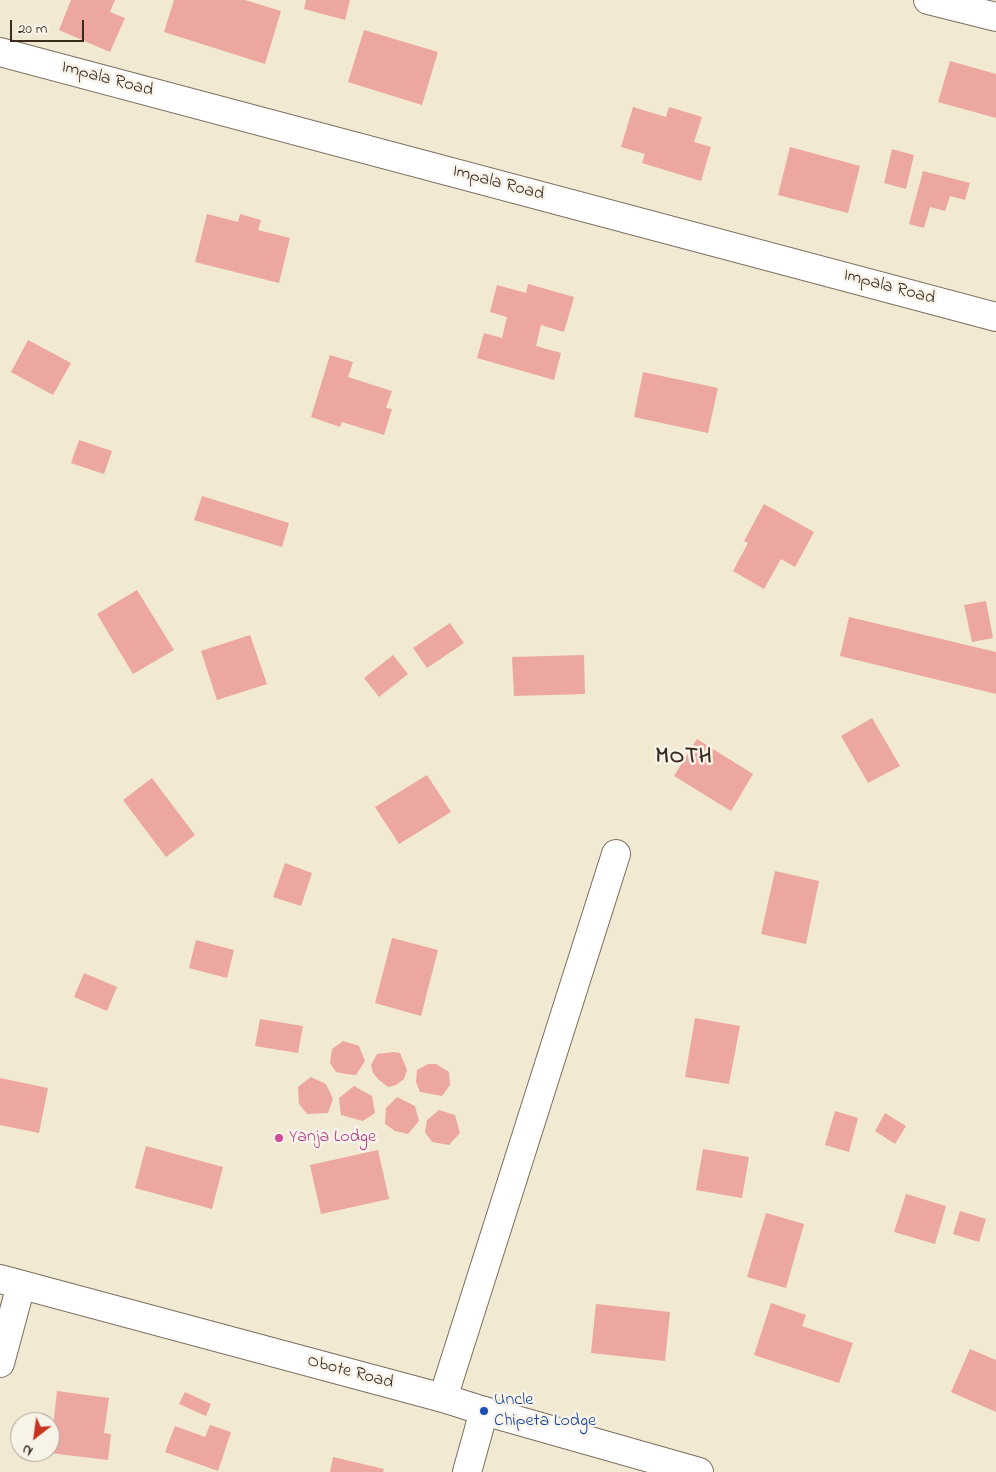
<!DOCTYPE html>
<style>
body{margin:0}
#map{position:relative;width:996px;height:1472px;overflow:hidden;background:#f1e9d2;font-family:"Indie Flower",sans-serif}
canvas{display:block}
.north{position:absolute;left:10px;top:1412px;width:50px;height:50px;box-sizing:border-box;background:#f7f3e8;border:1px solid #aca397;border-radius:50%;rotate:210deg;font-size:14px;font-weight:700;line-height:20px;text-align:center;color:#3b2a1e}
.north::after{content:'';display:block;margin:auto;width:18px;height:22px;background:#c8321e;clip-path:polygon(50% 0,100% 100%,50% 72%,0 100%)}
.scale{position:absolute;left:10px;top:20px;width:74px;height:22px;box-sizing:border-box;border:2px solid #3b2a1e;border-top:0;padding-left:6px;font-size:15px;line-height:18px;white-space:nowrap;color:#3b2a1e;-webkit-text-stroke:4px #f7f3e8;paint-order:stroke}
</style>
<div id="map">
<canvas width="996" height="1472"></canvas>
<div class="north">N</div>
<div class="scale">20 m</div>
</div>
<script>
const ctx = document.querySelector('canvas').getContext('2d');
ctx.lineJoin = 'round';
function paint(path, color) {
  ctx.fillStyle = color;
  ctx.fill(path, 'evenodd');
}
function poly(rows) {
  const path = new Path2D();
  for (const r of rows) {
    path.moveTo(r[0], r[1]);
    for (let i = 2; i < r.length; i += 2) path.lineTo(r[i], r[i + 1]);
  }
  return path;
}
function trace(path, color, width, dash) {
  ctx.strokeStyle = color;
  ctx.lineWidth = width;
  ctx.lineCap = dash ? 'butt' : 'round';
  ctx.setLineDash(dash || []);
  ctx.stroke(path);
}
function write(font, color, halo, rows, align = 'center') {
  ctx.font = font + ' "Indie Flower",sans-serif';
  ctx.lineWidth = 5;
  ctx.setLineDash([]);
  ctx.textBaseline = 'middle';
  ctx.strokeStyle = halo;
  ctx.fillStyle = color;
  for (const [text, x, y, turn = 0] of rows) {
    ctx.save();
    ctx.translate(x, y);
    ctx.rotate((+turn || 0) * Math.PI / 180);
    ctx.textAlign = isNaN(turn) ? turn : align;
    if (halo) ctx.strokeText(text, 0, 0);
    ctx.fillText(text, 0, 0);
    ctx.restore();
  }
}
paint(poly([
 [71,0,115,0,110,12,125,18,110,52,59,30],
 [174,0,245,0,281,11,265,64,164,32],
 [306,0,350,0,345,20,304,9],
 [364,30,438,52,422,105,348,82],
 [950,61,996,74,996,118,938,102],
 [633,107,666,117,669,107,702,117,694,142,711,147,701,181,642,163,645,154,621,147],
 [790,147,860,166,848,213,778,195],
 [892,149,914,155,906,189,884,183],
 [923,171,970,183,965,200,950,196,945,211,930,207,924,228,909,224],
 [207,214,238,222,240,214,261,220,258,230,290,238,279,283,195,262],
 [528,284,574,297,564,332,541,325,536,346,561,353,554,380,477,358,484,333,502,338,507,317,490,312,497,285,526,293],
 [28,340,71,363,53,395,11,372],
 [330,355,353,362,348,377,392,391,386,408,392,409,384,435,342,422,340,427,311,417],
 [643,372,718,388,708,433,634,417],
 [79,440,112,451,104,474,71,463],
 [202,496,289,523,282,547,194,520],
 [764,504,814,532,795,567,781,559,764,589,733,571,748,543,744,541],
 [137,590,174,650,133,674,97,614],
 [986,601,993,638,972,642,964,605],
 [849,617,996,652,996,694,840,656],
 [450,623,464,643,427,668,413,648],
 [250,635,267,684,217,700,201,651],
 [393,655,408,674,379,697,364,678],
 [584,655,585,694,514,696,512,657],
 [872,718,900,766,868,783,841,736],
 [697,739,753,774,731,811,674,776],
 [427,775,451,812,399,844,375,807],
 [152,778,195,835,166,857,123,800],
 [285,863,312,873,301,906,273,897],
 [775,871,819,881,806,944,761,934],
 [392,938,438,950,421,1016,375,1003],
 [196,940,234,950,227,978,189,968],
 [84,973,117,987,107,1011,74,997],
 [695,1018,740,1026,729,1084,685,1077],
 [260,1019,303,1026,298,1053,255,1046],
 [343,1041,359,1046,365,1061,356,1075,346,1074,336,1072,330,1063,332,1049],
 [394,1052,400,1053,407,1070,404,1079,396,1085,388,1087,379,1080,373,1073,371,1065,377,1054],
 [428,1064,436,1064,449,1072,450,1085,442,1096,420,1092,416,1082,417,1070],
 [311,1077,326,1084,333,1099,328,1113,307,1114,299,1104,298,1087],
 [0,1078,48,1088,39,1133,0,1125],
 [354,1086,372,1096,375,1113,363,1121,341,1115,339,1098],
 [397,1097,415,1106,419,1121,408,1134,395,1131,385,1124,386,1108],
 [439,1110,455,1115,460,1133,449,1145,432,1142,425,1132,427,1120],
 [835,1111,858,1118,849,1152,825,1145],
 [885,1113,906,1126,895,1144,875,1131],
 [146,1146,223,1167,212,1209,135,1188],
 [703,1149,749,1157,742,1198,696,1190],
 [378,1150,389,1199,321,1214,310,1165],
 [906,1194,946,1206,935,1244,894,1232],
 [960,1211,986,1219,979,1242,953,1234],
 [766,1213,804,1224,786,1288,747,1277],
 [771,1303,806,1315,802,1326,853,1343,839,1383,754,1355],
 [596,1304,670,1312,665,1361,591,1353],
 [970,1349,996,1360,996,1412,951,1392],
 [57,1391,109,1398,104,1433,111,1434,108,1460,50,1453],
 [185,1392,211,1404,206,1416,179,1404],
 [210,1425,231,1432,218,1471,165,1452,175,1426,205,1437],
 [333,1457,384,1469,383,1472,330,1472]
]), '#eca7a1');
const street = poly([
 [0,52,996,317],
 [0,1363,21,1285],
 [443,1398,616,854],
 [467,1472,484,1411]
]);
const secondary = poly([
 [928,0,996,17],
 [0,1279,443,1398,484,1411,699,1472]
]);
trace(street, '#7b6d5d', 30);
trace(secondary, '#7b6d5d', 30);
trace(street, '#fff', 28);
trace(secondary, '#fff', 28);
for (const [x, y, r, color] of [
 [279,1138,5,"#d1479c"],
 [484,1411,5,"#1a4fb4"]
]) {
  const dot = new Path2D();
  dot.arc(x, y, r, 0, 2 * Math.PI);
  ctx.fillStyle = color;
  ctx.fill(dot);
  trace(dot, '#f7f3e8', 2);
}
write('18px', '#3b2a1e', '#f7f3e8', [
 ["Impala Road",107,80,15],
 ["Impala Road",498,184,15],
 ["Impala Road",889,288,15],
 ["Obote Road",350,1373,15]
]);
write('18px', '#b23c85', '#f7f3e8', [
 ["Yanja Lodge",289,1138]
], 'left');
write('18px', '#164399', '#f7f3e8', [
 ["Uncle",494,1401],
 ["Chipeta Lodge",494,1422]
], 'left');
ctx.letterSpacing = '1px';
write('bold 22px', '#3b2a1e', '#f7f3e8', [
 ["MOTH",684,758]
]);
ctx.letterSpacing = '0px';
</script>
